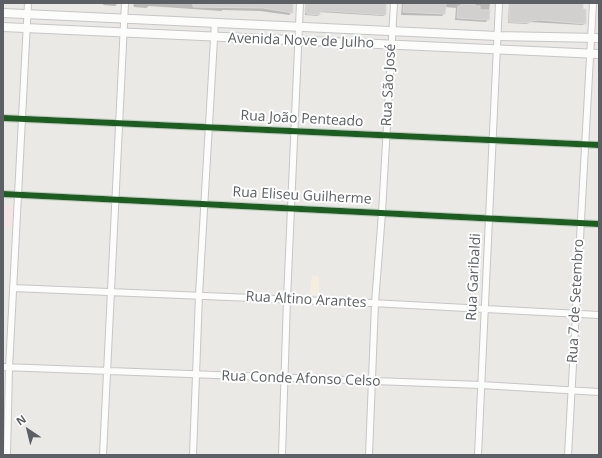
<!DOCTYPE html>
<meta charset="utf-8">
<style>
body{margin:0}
#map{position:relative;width:602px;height:458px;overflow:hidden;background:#ebe9e6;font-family:"Open Sans",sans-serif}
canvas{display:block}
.frame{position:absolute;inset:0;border:4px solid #5c6064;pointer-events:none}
.north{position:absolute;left:8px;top:410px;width:40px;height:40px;-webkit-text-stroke:3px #fff;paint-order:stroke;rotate:325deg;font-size:11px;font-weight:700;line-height:16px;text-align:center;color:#5c6064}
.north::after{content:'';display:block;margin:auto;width:14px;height:18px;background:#5c6064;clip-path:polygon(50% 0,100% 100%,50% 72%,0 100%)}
</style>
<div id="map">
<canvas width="602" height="458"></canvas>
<div class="frame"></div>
<div class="north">N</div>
</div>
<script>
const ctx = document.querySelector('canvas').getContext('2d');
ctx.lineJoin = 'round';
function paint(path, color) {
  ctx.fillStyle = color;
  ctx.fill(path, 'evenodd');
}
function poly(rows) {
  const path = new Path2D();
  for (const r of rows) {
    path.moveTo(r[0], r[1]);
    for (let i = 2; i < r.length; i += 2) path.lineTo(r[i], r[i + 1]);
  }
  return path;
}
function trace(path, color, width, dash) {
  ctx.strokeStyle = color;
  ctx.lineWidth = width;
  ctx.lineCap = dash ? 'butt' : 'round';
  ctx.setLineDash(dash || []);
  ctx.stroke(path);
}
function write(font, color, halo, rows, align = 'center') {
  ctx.font = font + ' "Open Sans",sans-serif';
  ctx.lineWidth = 4;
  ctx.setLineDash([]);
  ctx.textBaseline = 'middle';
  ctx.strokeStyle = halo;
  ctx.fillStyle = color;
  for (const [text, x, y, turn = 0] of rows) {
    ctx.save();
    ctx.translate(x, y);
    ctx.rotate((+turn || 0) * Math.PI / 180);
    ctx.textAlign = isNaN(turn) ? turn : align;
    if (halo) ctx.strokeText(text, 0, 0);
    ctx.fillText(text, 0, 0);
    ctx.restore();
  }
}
paint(poly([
 [312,275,319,277,319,295,313,295,310,293]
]), '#f5eddf');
paint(poly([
 [3,205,15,206,15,227,3,227]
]), '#f4e4e3');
paint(poly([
 [104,3,118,3,115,6,103,5],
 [133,3,292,3,292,12,289,15,260,11,223,10,221,11,149,6,146,8,134,7],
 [305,3,385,3,385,15,383,16,319,12,318,16,305,15],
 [402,3,490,3,488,19,486,22,455,20,456,8,445,7,444,14,442,16,401,15],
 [509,3,582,3,585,23,583,25,529,22,527,24,508,23],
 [599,3,599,26,598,26]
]), '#0003');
const building = poly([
 [193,3,293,3,293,13,263,8,193,7,193,3],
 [306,3,386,3,386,15,329,11,320,11,320,15,307,14,305,11,306,3],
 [404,3,446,3,445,14,403,12,404,3],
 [510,3,583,3,583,9,586,9,586,24,539,20,530,21,530,23,509,22,510,3],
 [461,4,475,4,475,6,480,6,480,10,490,10,489,20,457,18,458,6,461,6,461,4]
]);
paint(building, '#d2d0cf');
trace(building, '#dad8d6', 1);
const street = poly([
 [3,118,599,145],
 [3,194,599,224],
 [13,288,372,303,599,315],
 [3,367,481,385,599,392],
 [7,455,9,368,28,3],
 [103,455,125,3],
 [193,455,199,295,215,22],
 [282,455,287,299,300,3],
 [369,455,375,303,382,213,394,3],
 [478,455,499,3],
 [568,455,593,3]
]);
const secondary = poly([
 [3,13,497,36,599,38],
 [3,27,599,54]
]);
trace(street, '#c6c6c6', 8);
trace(secondary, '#c5c6c6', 10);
trace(street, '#fcfcfb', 6);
trace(secondary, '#fcfcfb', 8);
trace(poly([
 [3,118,599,145],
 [3,194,599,224]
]), '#1b5e20', 6);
write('14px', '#5c6064', '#fff', [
 ["Avenida Nove de Julho",301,41,2],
 ["Rua São José",389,85,-87],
 ["Rua João Penteado",302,119,3],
 ["Rua Eliseu Guilherme",302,196,3],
 ["Rua Garibaldi",474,277,-87],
 ["Rua Altino Arantes",306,300,3],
 ["Rua 7 de Setembro",576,301,-87],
 ["Rua Conde Afonso Celso",301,379,2]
]);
</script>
